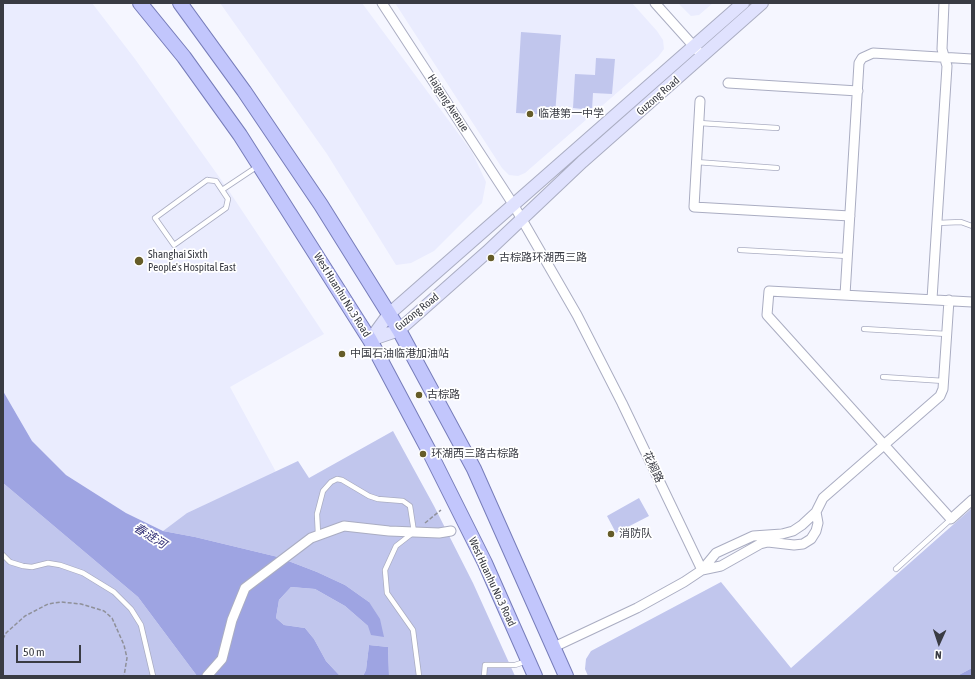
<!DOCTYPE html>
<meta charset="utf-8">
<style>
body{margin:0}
#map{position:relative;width:975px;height:679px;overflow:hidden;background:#f5f6ff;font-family:"Asap Condensed",sans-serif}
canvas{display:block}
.frame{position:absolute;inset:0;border:4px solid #393b43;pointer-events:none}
.north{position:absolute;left:919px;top:623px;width:40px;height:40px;-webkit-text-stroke:3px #fff;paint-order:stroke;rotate:183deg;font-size:11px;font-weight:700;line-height:16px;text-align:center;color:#393b43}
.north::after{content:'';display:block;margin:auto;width:14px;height:18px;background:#393b43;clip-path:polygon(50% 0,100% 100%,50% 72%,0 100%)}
.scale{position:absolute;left:16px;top:645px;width:65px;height:18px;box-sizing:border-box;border:2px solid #393b43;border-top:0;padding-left:5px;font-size:12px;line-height:14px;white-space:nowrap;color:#393b43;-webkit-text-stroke:3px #fff;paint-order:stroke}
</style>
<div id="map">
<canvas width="975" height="679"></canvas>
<div class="frame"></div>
<div class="north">N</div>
<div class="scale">50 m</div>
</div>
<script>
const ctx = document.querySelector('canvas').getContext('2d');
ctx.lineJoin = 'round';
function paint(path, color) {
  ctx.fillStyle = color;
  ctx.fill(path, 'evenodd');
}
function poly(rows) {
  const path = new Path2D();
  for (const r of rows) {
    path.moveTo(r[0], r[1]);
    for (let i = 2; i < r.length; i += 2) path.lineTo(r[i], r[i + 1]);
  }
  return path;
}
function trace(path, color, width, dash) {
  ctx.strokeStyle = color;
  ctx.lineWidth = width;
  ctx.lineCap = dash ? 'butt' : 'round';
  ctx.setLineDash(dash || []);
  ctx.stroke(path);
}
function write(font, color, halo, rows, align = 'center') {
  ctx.font = font + ' "Asap Condensed","Noto Sans SC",sans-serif';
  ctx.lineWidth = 3.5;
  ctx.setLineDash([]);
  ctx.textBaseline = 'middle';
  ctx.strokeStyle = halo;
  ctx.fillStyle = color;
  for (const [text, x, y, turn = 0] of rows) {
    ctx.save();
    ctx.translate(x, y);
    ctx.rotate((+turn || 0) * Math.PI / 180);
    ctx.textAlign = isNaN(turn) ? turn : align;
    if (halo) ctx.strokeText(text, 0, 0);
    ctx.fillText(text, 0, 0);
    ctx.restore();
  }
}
paint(poly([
 [3,3,92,3,135,59,227,188,324,334,230,387,276,472,187,513,163,531,126,513,66,475,32,441,3,391],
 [220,3,362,3,472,152,486,182,482,203,434,251,411,263,396,265,327,154],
 [395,3,632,3,657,31,663,40,664,49,658,57,525,173,518,176,509,175,502,168],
 [678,3,713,3,699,15,691,16]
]), '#eaecfe');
paint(poly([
 [521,32,561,35,555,115,516,113],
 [596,58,615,59,612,94,593,93,592,110,573,108,575,74,595,75],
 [393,431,434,506,473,583,515,676,389,676,388,647,369,645,366,670,363,676,340,676,326,661,314,639,305,628,284,625,276,618,279,600,291,587,315,589,345,606,368,626,369,602,345,585,317,572,278,557,195,537,163,531,187,513,298,461,309,478],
 [3,483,138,597,197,676,3,676],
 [639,498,649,516,616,533,607,516],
 [972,508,972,668,957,676,588,676,585,669,586,659,591,651,721,582,791,668]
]), '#c1c6ed');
paint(poly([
 [3,391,32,441,66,475,126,513,163,531,195,537,278,557,317,572,345,585,369,602,380,619,384,637,371,635,368,626,345,606,315,589,291,587,279,600,276,618,284,625,305,628,314,639,326,661,340,676,197,676,138,597,3,483],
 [369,645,388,647,389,676,363,676,366,670],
 [972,668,972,676,957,676]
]), '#9ea4e2');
const lane = poly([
 [699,123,777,128],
 [696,162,777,168],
 [207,180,216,181,228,199,226,208,174,245,155,218,207,180],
 [222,190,258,166],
 [937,223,961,222,972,226],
 [740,250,847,256],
 [864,329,947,334],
 [883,377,944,381],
 [318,534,317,514,323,491,331,482,337,479,342,480,369,496,378,499,403,501,410,506,414,532,396,546,385,570,387,593,413,630,419,676],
 [3,555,10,562,23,566,32,567,48,563,60,565,83,573,114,592,131,609,141,625,153,676],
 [896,569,951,519],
 [484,676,485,665,515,665,527,661]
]);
const street = poly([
 [382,3,513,204,577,315,622,403,702,570,684,582,637,608,554,647],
 [655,3,698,51],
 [728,83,858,91],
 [700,101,694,207,850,216],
 [845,295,859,63,862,58,873,53,972,59],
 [932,299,947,66,942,49,944,3],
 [972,302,769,291,767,315,951,519,972,500],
 [702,570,716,553,753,536,782,534,793,531,802,525,816,512,823,498,940,396,943,389,949,300],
 [702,570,721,566,760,544,768,542,794,545,803,544,811,539,816,531,818,523,816,512],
 [207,676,222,659,232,620,245,588,311,538,344,526,389,531,439,533,451,531]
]);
const secondary = poly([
 [370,340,399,330,487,252,582,162,762,3],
 [370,340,389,314,743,3]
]);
const primary = poly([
 [140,3,184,57,240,135,370,340,429,451,485,563,535,676],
 [180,3,244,91,321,205,399,330,474,469,566,676]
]);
trace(lane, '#aaadc2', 6);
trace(street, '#aaadc2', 11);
trace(secondary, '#aaadc2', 14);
trace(primary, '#777dba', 16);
trace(poly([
 [425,523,441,510],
 [3,639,6,633,25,616,48,604,61,602,81,604,104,611,112,618,124,645,127,658,124,676]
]), '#8f9099', 1.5, [4, 2]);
trace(lane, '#fff', 4.5);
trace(street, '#fff', 9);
trace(secondary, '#e0e2fe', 12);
trace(primary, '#c2c6fc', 14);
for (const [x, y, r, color] of [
 [530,114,4,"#655c28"],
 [491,258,4,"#655c28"],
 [139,261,5,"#655c28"],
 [342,354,4,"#655c28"],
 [419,395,4,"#655c28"],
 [423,454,4,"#655c28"],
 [611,534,4,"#655c28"]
]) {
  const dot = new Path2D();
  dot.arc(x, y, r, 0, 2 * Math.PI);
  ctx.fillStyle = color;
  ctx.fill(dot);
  trace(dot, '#fff', 1.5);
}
write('11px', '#393b43', '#fff', [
 ["Guzong Road",658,96,-41],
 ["Haigang Avenue",448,103,57],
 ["West Huanhu No.3 Road",342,295,58],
 ["Guzong Road",417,312,-39],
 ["花榈路",653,467,65],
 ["West Huanhu No.3 Road",492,582,65]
]);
write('11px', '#393b43', '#fff', [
 ["临港第一中学",538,114],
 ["Shanghai Sixth",148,255],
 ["People's Hospital East",148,268],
 ["古棕路环湖西三路",499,258],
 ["中国石油临港加油站",350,354],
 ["古棕路",427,395],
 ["环湖西三路古棕路",431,454],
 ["消防队",619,534]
], 'left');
write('italic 12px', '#312f76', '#fff', [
 ["春涟河",150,536,32]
]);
</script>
